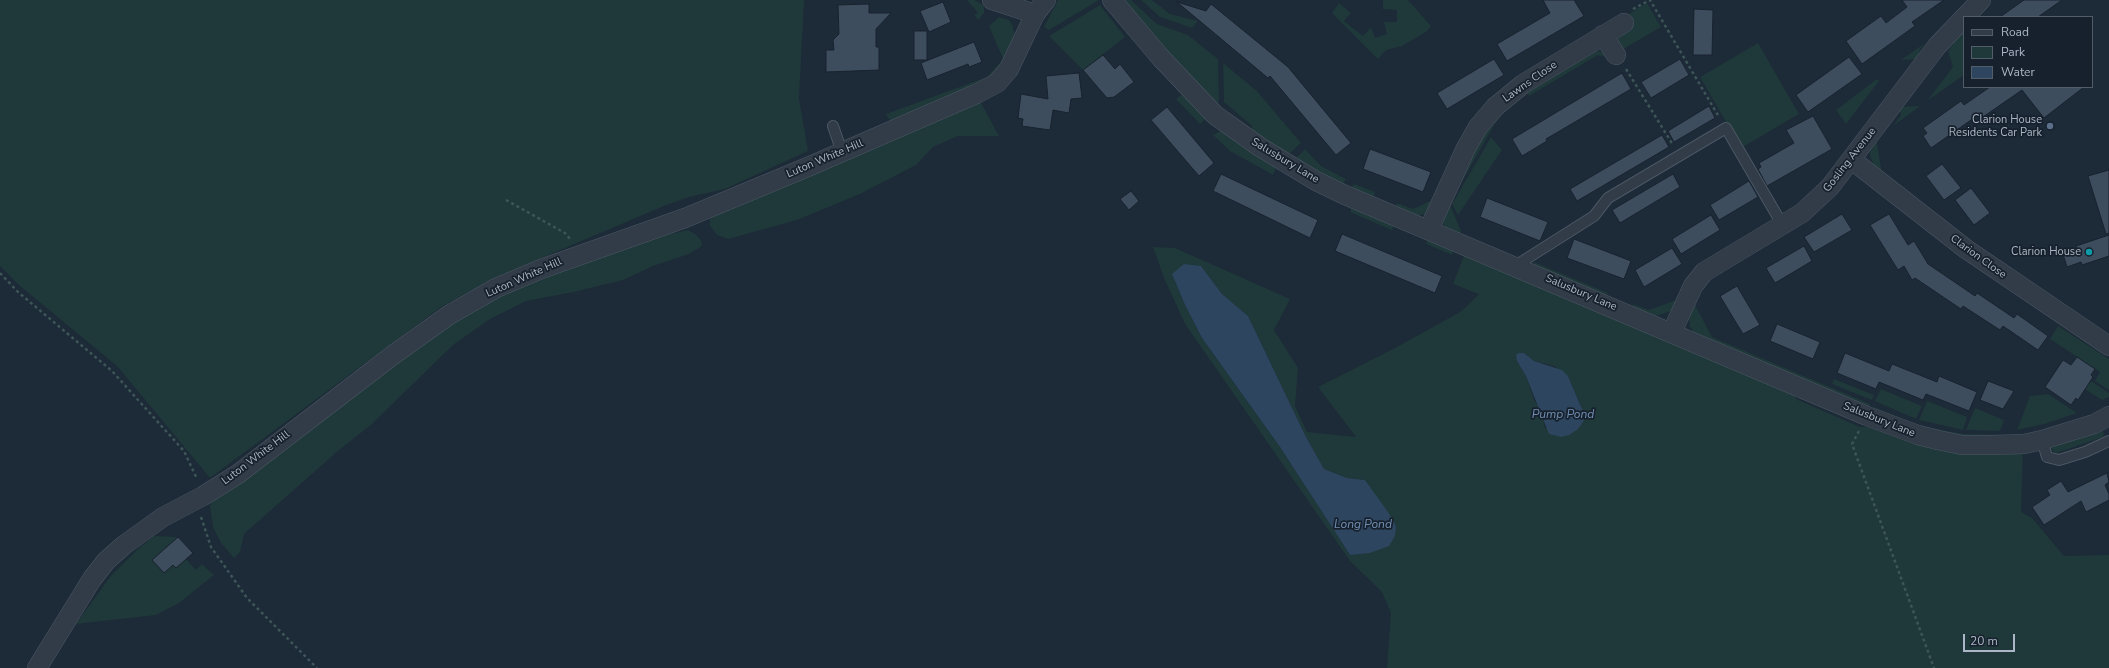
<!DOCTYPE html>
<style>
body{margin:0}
#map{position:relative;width:2109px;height:668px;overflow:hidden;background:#1d2a38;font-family:"Nunito Sans",sans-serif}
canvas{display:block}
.legend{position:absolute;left:1963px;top:16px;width:130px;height:72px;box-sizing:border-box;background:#17212d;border:1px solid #525d6a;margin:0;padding:5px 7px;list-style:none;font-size:12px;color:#abb7c6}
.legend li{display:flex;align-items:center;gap:8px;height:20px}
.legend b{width:20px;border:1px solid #525d6a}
.scale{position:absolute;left:1963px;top:634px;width:52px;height:18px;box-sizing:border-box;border:2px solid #abb7c6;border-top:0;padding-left:5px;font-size:12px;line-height:14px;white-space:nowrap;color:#abb7c6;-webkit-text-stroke:3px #17212d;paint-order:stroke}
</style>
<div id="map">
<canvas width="2109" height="668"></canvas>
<ul class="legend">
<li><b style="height:5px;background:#313c48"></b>Road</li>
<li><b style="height:11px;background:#1f3839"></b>Park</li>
<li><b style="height:11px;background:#2d455f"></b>Water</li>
</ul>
<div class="scale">20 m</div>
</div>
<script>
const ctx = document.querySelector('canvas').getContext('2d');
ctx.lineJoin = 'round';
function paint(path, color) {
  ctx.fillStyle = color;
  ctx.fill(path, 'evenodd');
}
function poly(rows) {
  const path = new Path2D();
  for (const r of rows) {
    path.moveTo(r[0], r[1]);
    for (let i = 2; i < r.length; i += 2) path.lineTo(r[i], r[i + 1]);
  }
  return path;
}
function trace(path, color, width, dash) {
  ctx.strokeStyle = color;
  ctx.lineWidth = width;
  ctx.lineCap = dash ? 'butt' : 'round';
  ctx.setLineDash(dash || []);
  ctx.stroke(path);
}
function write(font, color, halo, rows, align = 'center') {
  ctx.font = font + ' "Nunito Sans",sans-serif';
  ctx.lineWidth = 3.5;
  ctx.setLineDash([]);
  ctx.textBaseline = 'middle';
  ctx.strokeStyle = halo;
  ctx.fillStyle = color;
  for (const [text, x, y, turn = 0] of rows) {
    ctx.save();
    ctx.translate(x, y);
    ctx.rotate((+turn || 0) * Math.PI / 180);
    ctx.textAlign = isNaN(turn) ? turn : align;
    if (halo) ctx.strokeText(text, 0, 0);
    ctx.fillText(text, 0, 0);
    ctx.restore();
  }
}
paint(poly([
 [0,0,804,0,799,98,808,151,725,189,689,197,664,206,492,279,441,307,210,478,117,366,20,286,0,266],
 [967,0,974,0,984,5,984,13,978,20,974,15,978,13],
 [1058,0,1099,0,1049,30,1044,27],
 [1121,0,1131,0,1157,24,1188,35,1218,59,1219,102,1214,103,1211,101],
 [1141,0,1152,0,1170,14,1198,21,1192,28,1160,17],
 [1383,0,1408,0,1431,26,1426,32,1402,46,1386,50,1378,59,1332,13,1339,3,1351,13,1344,21,1363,36,1371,27,1375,38,1387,34,1384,22,1397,22,1397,10,1383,9],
 [1647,3,1661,27,1620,51,1617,36,1622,18],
 [1100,5,1125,37,1083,70,1049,36],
 [999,17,1009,20,1012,24,1015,36,1007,63,991,80,892,121,888,118,886,114,987,77,1003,59,989,26],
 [1964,30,1964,75,1927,101,1953,67,1948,51],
 [1758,43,1799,114,1741,148,1700,77],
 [1925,43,1919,51,1919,59,1901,60],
 [1593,50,1602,52,1606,57,1598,55,1529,96,1527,90],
 [1223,63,1257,91,1301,143,1287,156,1252,133,1252,126,1224,102],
 [1877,79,1879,81,1846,124,1836,110],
 [1185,92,1209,116,1200,124,1176,99],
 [1514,98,1516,103,1505,111,1494,125,1450,203,1473,149],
 [979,99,999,136,958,136,933,147,916,165,860,194,797,220,728,239,717,235,710,226,710,219,732,203],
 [1919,106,1919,107,1893,126,1901,115,1899,107],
 [1224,129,1277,166,1273,175,1230,151,1213,135],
 [1491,137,1502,150,1458,215,1452,204],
 [1876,137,1882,174,1874,166,1870,156,1870,146],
 [1305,149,1321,166,1346,179,1342,185,1294,160],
 [1354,184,1375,192,1373,198,1351,189],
 [1432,200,1426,214,1421,215,1417,216,1395,207,1397,203,1413,209],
 [1353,205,1395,223,1392,230,1350,212],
 [1450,205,1461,231,1460,234,1447,228,1443,224,1442,219],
 [688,230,695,234,701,240,702,246,689,254,653,266,623,280,574,292,526,301,490,319,453,345,371,425,339,450,244,534,240,552,234,558,221,543,213,527,210,506,217,493,455,321,500,295,545,275,653,238],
 [1429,237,1455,247,1452,255,1426,244],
 [1153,247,1175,248,1290,299,1274,330,1298,368,1295,406,1307,432,1356,437,1318,387,1395,348,1460,312,1467,306,1479,294,1453,284,1465,253,1792,389,1796,399,1860,427,1876,426,2023,451,2021,512,2032,518,2064,556,2109,555,2109,668,1387,668,1391,613,1382,592,1350,561,1185,324,1164,278],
 [1201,266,1222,294,1248,316,1305,435,1324,469,1347,478,1365,480,1396,526,1350,555,1280,447,1202,338,1185,305,1172,274],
 [1524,353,1534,361,1554,366,1568,376,1581,406,1545,428,1542,412,1534,400,1526,376,1517,361],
 [1534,262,1608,293,1606,297,1534,265],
 [1679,299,1671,311,1656,316,1634,308,1633,304,1649,310],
 [1693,301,1712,337,1870,404,1868,408,1695,334,1690,327,1689,318],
 [2058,326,2109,359,2109,390,2095,381,2100,372,2050,339],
 [1834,379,1874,395,1872,400,1832,384],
 [2087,381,2090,383,2091,381,2109,393,2109,397,2102,400,2083,388],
 [1881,389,1922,406,1916,419,1875,401],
 [2048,394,2077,413,2044,424,2017,430,2030,396],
 [1927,401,1967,417,1963,430,1919,420],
 [1874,407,1920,426,1963,434,2010,435,2010,437,1962,436,1919,429,1873,410],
 [1975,408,2004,420,2000,431,1966,430],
 [2102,430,2104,434,2103,437,2056,453,2051,449,2051,447],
 [154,536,178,537,152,560,164,573,173,565,176,568,186,559,196,570,202,564,214,575,179,603,156,615,76,624,110,577,139,548]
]), '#1f3839');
paint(poly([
 [1184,264,1201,266,1222,294,1248,316,1305,435,1324,469,1347,478,1365,480,1388,512,1396,526,1395,536,1389,546,1370,553,1350,555,1280,447,1202,338,1185,305,1172,274],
 [1519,353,1524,353,1534,361,1562,370,1568,376,1585,416,1583,422,1578,429,1569,435,1561,437,1549,434,1526,376,1517,361,1516,355]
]), '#2d455f');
const building = poly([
 [1543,0,1574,0,1584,16,1507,61,1497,44,1550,13,1543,0],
 [1902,0,1944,0,1912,22,1915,26,1862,64,1846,41,1881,16,1886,23,1907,7,1902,0],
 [2024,0,2062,0,2038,17,2000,17,2024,0],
 [943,2,951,22,929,32,920,11,943,2],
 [1177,2,1206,11,1211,4,1288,67,1351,143,1336,155,1270,76,1268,78,1177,2],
 [869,4,869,13,891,13,876,29,876,47,879,47,879,70,826,72,826,50,834,50,833,40,839,34,838,5,869,4],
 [1694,9,1713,10,1712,55,1693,55,1694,9],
 [914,31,927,31,927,60,914,60,914,31],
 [974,42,982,62,969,67,968,64,927,80,921,63,974,42],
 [1103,55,1115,69,1120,64,1134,82,1114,97,1107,98,1083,70,1103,55],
 [1849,57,1862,74,1808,112,1796,95,1849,57],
 [1494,59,1504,75,1447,109,1437,93,1494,59],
 [1680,59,1689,75,1651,98,1641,82,1680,59],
 [1079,73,1082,98,1071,99,1069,113,1053,110,1050,130,1022,126,1023,119,1018,118,1021,94,1048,99,1046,76,1079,73],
 [1622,73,1631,89,1546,139,1547,141,1522,156,1512,139,1622,73],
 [1990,87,2084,87,2044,118,2022,90,1983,117,1981,113,1931,148,1923,136,1927,133,1923,128,1961,101,1964,105,1990,87],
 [1709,106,1715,118,1674,142,1668,131,1709,106],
 [1167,107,1214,163,1199,176,1151,120,1167,107],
 [1813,116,1832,149,1767,186,1758,169,1761,167,1759,163,1794,143,1786,130,1813,116],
 [1662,135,1669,147,1577,201,1570,189,1662,135],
 [1370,149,1431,172,1423,192,1363,169,1370,149],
 [1942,164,1961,188,1944,200,1926,176,1942,164],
 [2109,170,2109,233,2106,234,2088,176,2109,170],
 [1221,174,1318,220,1310,238,1213,191,1221,174],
 [1673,174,1680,187,1620,223,1612,210,1673,174],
 [1749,181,1758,197,1719,220,1710,205,1749,181],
 [1971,188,1990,213,1974,225,1955,200,1971,188],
 [1131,191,1139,201,1129,210,1120,199,1131,191],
 [1487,198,1548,222,1540,241,1480,217,1487,198],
 [1842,214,1852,230,1814,252,1804,237,1842,214],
 [1889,214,1908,245,1914,241,1928,264,1975,296,1977,293,2014,318,2017,314,2048,336,2038,350,2003,326,2000,330,1963,306,1961,309,1915,278,1912,280,1904,266,1898,270,1870,225,1889,214],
 [1711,215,1720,230,1681,254,1672,239,1711,215],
 [1342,234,1442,276,1435,293,1335,251,1342,234],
 [2109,235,2109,256,2082,265,2081,262,2067,267,2063,254,2077,249,2076,246,2109,235],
 [1574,239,1631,261,1624,279,1567,258,1574,239],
 [1804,246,1812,261,1775,283,1766,268,1804,246],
 [1672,248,1682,264,1644,287,1635,270,1672,248],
 [1737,286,1760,325,1743,334,1720,296,1737,286],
 [1777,324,1820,342,1813,359,1770,341,1777,324],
 [1845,353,1889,371,1892,364,1937,382,1939,376,1977,392,1969,411,1926,394,1923,400,1879,382,1876,389,1837,373,1845,353],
 [2077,357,2095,369,2091,375,2093,377,2078,400,2076,398,2071,405,2045,387,2063,360,2071,365,2077,357],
 [1988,381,2014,391,2003,409,1980,400,1988,381],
 [2107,473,2109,482,2105,485,2109,494,2109,500,2086,512,2081,501,2044,525,2032,507,2050,495,2047,490,2061,481,2068,492,2107,473],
 [178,537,193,553,176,568,173,565,164,573,152,560,178,537]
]);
paint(building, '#3e4d5e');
trace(building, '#19232f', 1);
const lane = poly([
 [833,126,842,152],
 [1515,266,1594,216,1608,198,1726,128,1782,224],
 [2042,440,2047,457,2059,460,2085,452,2109,441]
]);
const street = poly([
 [992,0,1035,14],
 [1112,0,1161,58,1215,115,1260,147,1316,181,1345,195,1867,416,1918,435,1938,440,1962,445,1993,445,2024,444,2042,440,2094,424,2109,416],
 [1603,35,1616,55],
 [1852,160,1966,249,2109,346],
 [1429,229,1466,148,1478,127,1495,107,1523,84,1624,23],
 [1672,332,1693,286,1704,272,1802,213,1830,187,1937,46,1981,0],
 [37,668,92,579,106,561,124,545,163,517,203,496,238,474,393,355,449,315,496,288,541,269,685,218,810,166,976,94,997,83,1009,69,1035,14,1046,0]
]);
trace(lane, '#4c5764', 12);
trace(street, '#4c5764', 20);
trace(poly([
 [1633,9,1650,0,1719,117],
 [1626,69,1673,145],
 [506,200,565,233,571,240],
 [0,273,18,292,112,371,184,451,197,479],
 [1859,431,1852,444,1934,668],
 [201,517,211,547,247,598,317,668]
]), '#3d5557', 2.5, [3, 3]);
trace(lane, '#313c48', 10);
trace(street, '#313c48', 19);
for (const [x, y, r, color] of [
 [2050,126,4,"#5c6f8a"],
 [2089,252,4,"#0f9aa8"]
]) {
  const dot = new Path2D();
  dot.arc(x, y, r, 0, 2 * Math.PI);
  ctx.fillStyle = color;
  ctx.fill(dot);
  trace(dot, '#17212d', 1.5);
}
write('11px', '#abb7c6', '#17212d', [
 ["Lawns Close",1530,82,-35],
 ["Luton White Hill",825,159,-23],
 ["Gosling Avenue",1850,160,-52],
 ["Salusbury Lane",1285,161,31],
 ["Clarion Close",1978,257,36],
 ["Luton White Hill",524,278,-24],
 ["Salusbury Lane",1581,293,23],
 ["Salusbury Lane",1879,420,22],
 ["Luton White Hill",256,458,-37]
]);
write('11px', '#abb7c6', '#17212d', [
 ["Clarion House",2042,120],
 ["Residents Car Park",2042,133],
 ["Clarion House",2081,252]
], 'right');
write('italic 12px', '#708fb2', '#17212d', [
 ["Pump Pond",1563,415],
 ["Long Pond",1363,525]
]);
</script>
